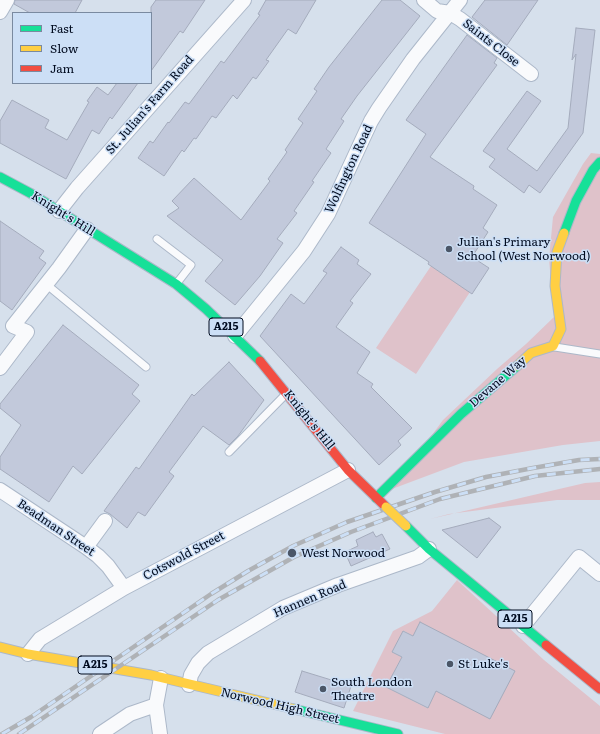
<!DOCTYPE html>
<style>
body{margin:0}
#map{position:relative;width:600px;height:734px;overflow:hidden;background:#d6e0ec;font-family:Literata,serif}
canvas{display:block}
.legend{position:absolute;left:12px;top:12px;width:140px;height:72px;box-sizing:border-box;background:#ccdff6;border:1px solid #7a8aa0;margin:0;padding:5px 7px;list-style:none;font-size:12px;color:#000b1f}
.legend li{display:flex;align-items:center;gap:8px;height:20px}
.legend b{width:20px;border:1px solid #7a8aa0}
</style>
<div id="map">
<canvas width="600" height="734"></canvas>
<ul class="legend">
<li><b style="height:5px;background:#16e098"></b>Fast</li>
<li><b style="height:5px;background:#ffcf43"></b>Slow</li>
<li><b style="height:5px;background:#f24e42"></b>Jam</li>
</ul>
</div>
<script>
const ctx = document.querySelector('canvas').getContext('2d');
ctx.lineJoin = 'round';
function paint(path, color) {
  ctx.fillStyle = color;
  ctx.fill(path, 'evenodd');
}
function poly(rows) {
  const path = new Path2D();
  for (const r of rows) {
    path.moveTo(r[0], r[1]);
    for (let i = 2; i < r.length; i += 2) path.lineTo(r[i], r[i + 1]);
  }
  return path;
}
function trace(path, color, width, dash) {
  ctx.strokeStyle = color;
  ctx.lineWidth = width;
  ctx.lineCap = dash ? 'butt' : 'round';
  ctx.setLineDash(dash || []);
  ctx.stroke(path);
}
function write(font, color, halo, rows, align = 'center') {
  ctx.font = font + ' Literata,serif';
  ctx.lineWidth = 3;
  ctx.setLineDash([]);
  ctx.textBaseline = 'middle';
  ctx.strokeStyle = halo;
  ctx.fillStyle = color;
  for (const [text, x, y, turn = 0] of rows) {
    ctx.save();
    ctx.translate(x, y);
    ctx.rotate((+turn || 0) * Math.PI / 180);
    ctx.textAlign = isNaN(turn) ? turn : align;
    if (halo) ctx.strokeText(text, 0, 0);
    ctx.fillText(text, 0, 0);
    ctx.restore();
  }
}
paint(poly([
 [591,153,600,154,600,441,563,445,464,462,392,489,443,420,497,369,526,344,554,317,549,259,553,217,583,164],
 [431,266,470,292,416,374,376,348],
 [600,482,600,500,557,500,449,514,430,519,585,483],
 [457,580,544,660,600,706,600,734,445,734,353,711,393,631,432,611],
 [404,631,413,636,436,691,427,708,386,687,402,657,392,652]
]), '#dfc2ca');
const building = poly([
 [15,0,82,0,75,13,30,13,14,4,15,0],
 [156,0,205,0,183,33,180,31,151,71,151,7,156,0],
 [266,0,316,0,296,34,288,29,266,60,269,61,256,79,253,77,237,99,233,95,216,118,212,116,196,139,194,138,184,152,182,150,164,176,138,158,150,141,153,143,168,122,169,123,185,102,189,104,221,61,224,63,260,15,258,14,266,0],
 [382,0,400,0,420,16,357,96,341,119,344,121,326,149,331,153,312,181,314,182,294,211,297,213,277,239,283,243,260,276,235,305,205,281,223,260,167,216,179,208,172,201,194,178,241,220,270,181,268,179,287,152,285,150,303,123,298,119,317,91,314,89,329,67,382,0],
 [485,0,538,0,507,45,472,17,485,0],
 [576,28,595,30,583,133,540,193,529,185,524,193,489,167,495,159,483,151,527,91,541,101,507,149,537,171,568,128,576,54,572,60,576,28],
 [467,35,497,58,494,63,497,65,430,157,474,186,473,189,497,205,483,228,488,232,472,257,489,268,472,294,428,264,429,262,369,223,426,134,406,120,467,35],
 [117,83,138,83,112,119,110,117,99,134,92,130,66,179,0,143,0,121,12,100,49,120,45,128,67,140,89,102,87,101,97,87,108,95,117,83],
 [0,221,44,251,39,258,46,263,12,310,0,301,0,221],
 [341,247,359,260,357,264,371,274,350,301,353,303,336,327,370,352,357,373,373,384,371,387,412,428,398,441,401,445,379,465,260,336,291,294,304,304,327,273,323,271,341,247],
 [63,325,139,385,132,394,140,401,82,474,73,466,49,502,0,469,0,457,21,425,0,408,0,404,63,325],
 [229,362,264,400,238,436,229,445,203,426,169,472,174,476,145,516,138,512,127,528,110,514,104,511,136,467,139,469,192,394,194,396,229,362],
 [489,518,501,527,477,558,442,530,489,518],
 [373,532,376,537,382,534,390,549,351,566,345,552,358,546,356,540,373,532],
 [420,622,515,671,490,719,436,691,428,708,386,687,402,657,392,652,403,631,413,636,420,622],
 [302,671,351,686,344,708,295,692,302,671]
]);
paint(building, '#c2c9db');
trace(building, '#a4abbc', 1);
const lane = poly([
 [157,239,191,265,177,283],
 [46,284,146,367],
 [555,347,600,354],
 [229,452,286,394]
]);
const street = poly([
 [424,0,437,11,450,13,460,19,531,74],
 [0,12,7,0],
 [59,211,77,188,244,0],
 [235,336,304,251,328,214,371,121,379,108,413,59,460,0],
 [0,368,27,332,13,326,59,268,87,229],
 [0,490,86,547,98,556,108,566,124,588],
 [86,547,105,521],
 [523,626,579,557,600,574],
 [28,654,40,639,124,588,348,470],
 [189,685,191,675,198,663,208,653,283,608,338,585,418,557,429,549],
 [156,705,160,734],
 [100,734,130,714,156,705,161,678]
]);
const fast = poly([
 [0,177,30,193,176,284,206,309,260,361],
 [564,233,576,201,593,170,600,162],
 [376,498,461,414,517,366],
 [406,526,429,549,546,645],
 [294,709,398,734]
]);
const slow = poly([
 [517,366,531,353,553,346,561,329,555,286,557,252,564,233],
 [0,647,28,654,151,675,294,709]
]);
const jam = poly([
 [260,361,348,470,386,507],
 [546,645,600,689]
]);
trace(lane, '#acb8c9', 9);
trace(street, '#acb8c9', 16);
trace(fast, '#acb8c9', 11);
trace(slow, '#acb8c9', 11);
trace(jam, '#acb8c9', 11);
trace(lane, '#f9fafc', 7);
trace(street, '#f9fafc', 14);
trace(fast, '#16e098', 9);
trace(slow, '#ffcf43', 9);
trace(jam, '#f24e42', 9);
const rail = poly([
 [2,734,31,717,211,594,248,571,293,546,347,522,435,492,486,477,533,468,579,460,600,459],
 [19,734,218,600,294,557,351,532,440,499,535,476,600,469]
]);
trace(rail, '#afb2b6', 4.5);
trace(rail, '#ccdff6', 3, [9]);
const slowBridge = poly([
 [386,507,406,526]
]);
trace(slowBridge, '#acb8c9', 11, []);
trace(slowBridge, '#ffcf43', 9);
for (const [x, y, r, color] of [
 [449,249,4,"#4b5667"],
 [292,553,5,"#4b5667"],
 [450,664,4,"#4b5667"],
 [323,689,4,"#4b5667"]
]) {
  const dot = new Path2D();
  dot.arc(x, y, r, 0, 2 * Math.PI);
  ctx.fillStyle = color;
  ctx.fill(dot);
  trace(dot, '#ccdff6', 1.5);
}
for (const [x, y, w] of [
 [226,327,34],
 [515,619,34],
 [95,665,34]
]) {
  const box = new Path2D();
  box.roundRect(x - w / 2, y - 9, w, 18, 3);
  ctx.fillStyle = '#ccdff6';
  ctx.fill(box);
  trace(box, '#000b1f', 1);
}
write('bold 11px', '#000b1f', null, [
 ["A215",226,327],
 ["A215",515,619],
 ["A215",95,665]
]);
write('12px', '#000b1f', '#ccdff6', [
 ["Saints Close",491,43,38],
 ["St. Julian's Farm Road",150,105,-49],
 ["Wolfington Road",349,169,-65],
 ["Knight's Hill",63,214,32],
 ["Devane Way",498,382,-41],
 ["Knight's Hill",309,420,51],
 ["Beadman Street",56,528,34],
 ["Cotswold Street",184,556,-28],
 ["Hannen Road",310,599,-23],
 ["Norwood High Street",280,706,13]
]);
write('12px', '#000b1f', '#ccdff6', [
 ["Julian's Primary",457,242],
 ["School (West Norwood)",457,256],
 ["West Norwood",301,553],
 ["St Luke's",458,664],
 ["South London",331,682],
 ["Theatre",331,696]
], 'left');
</script>
